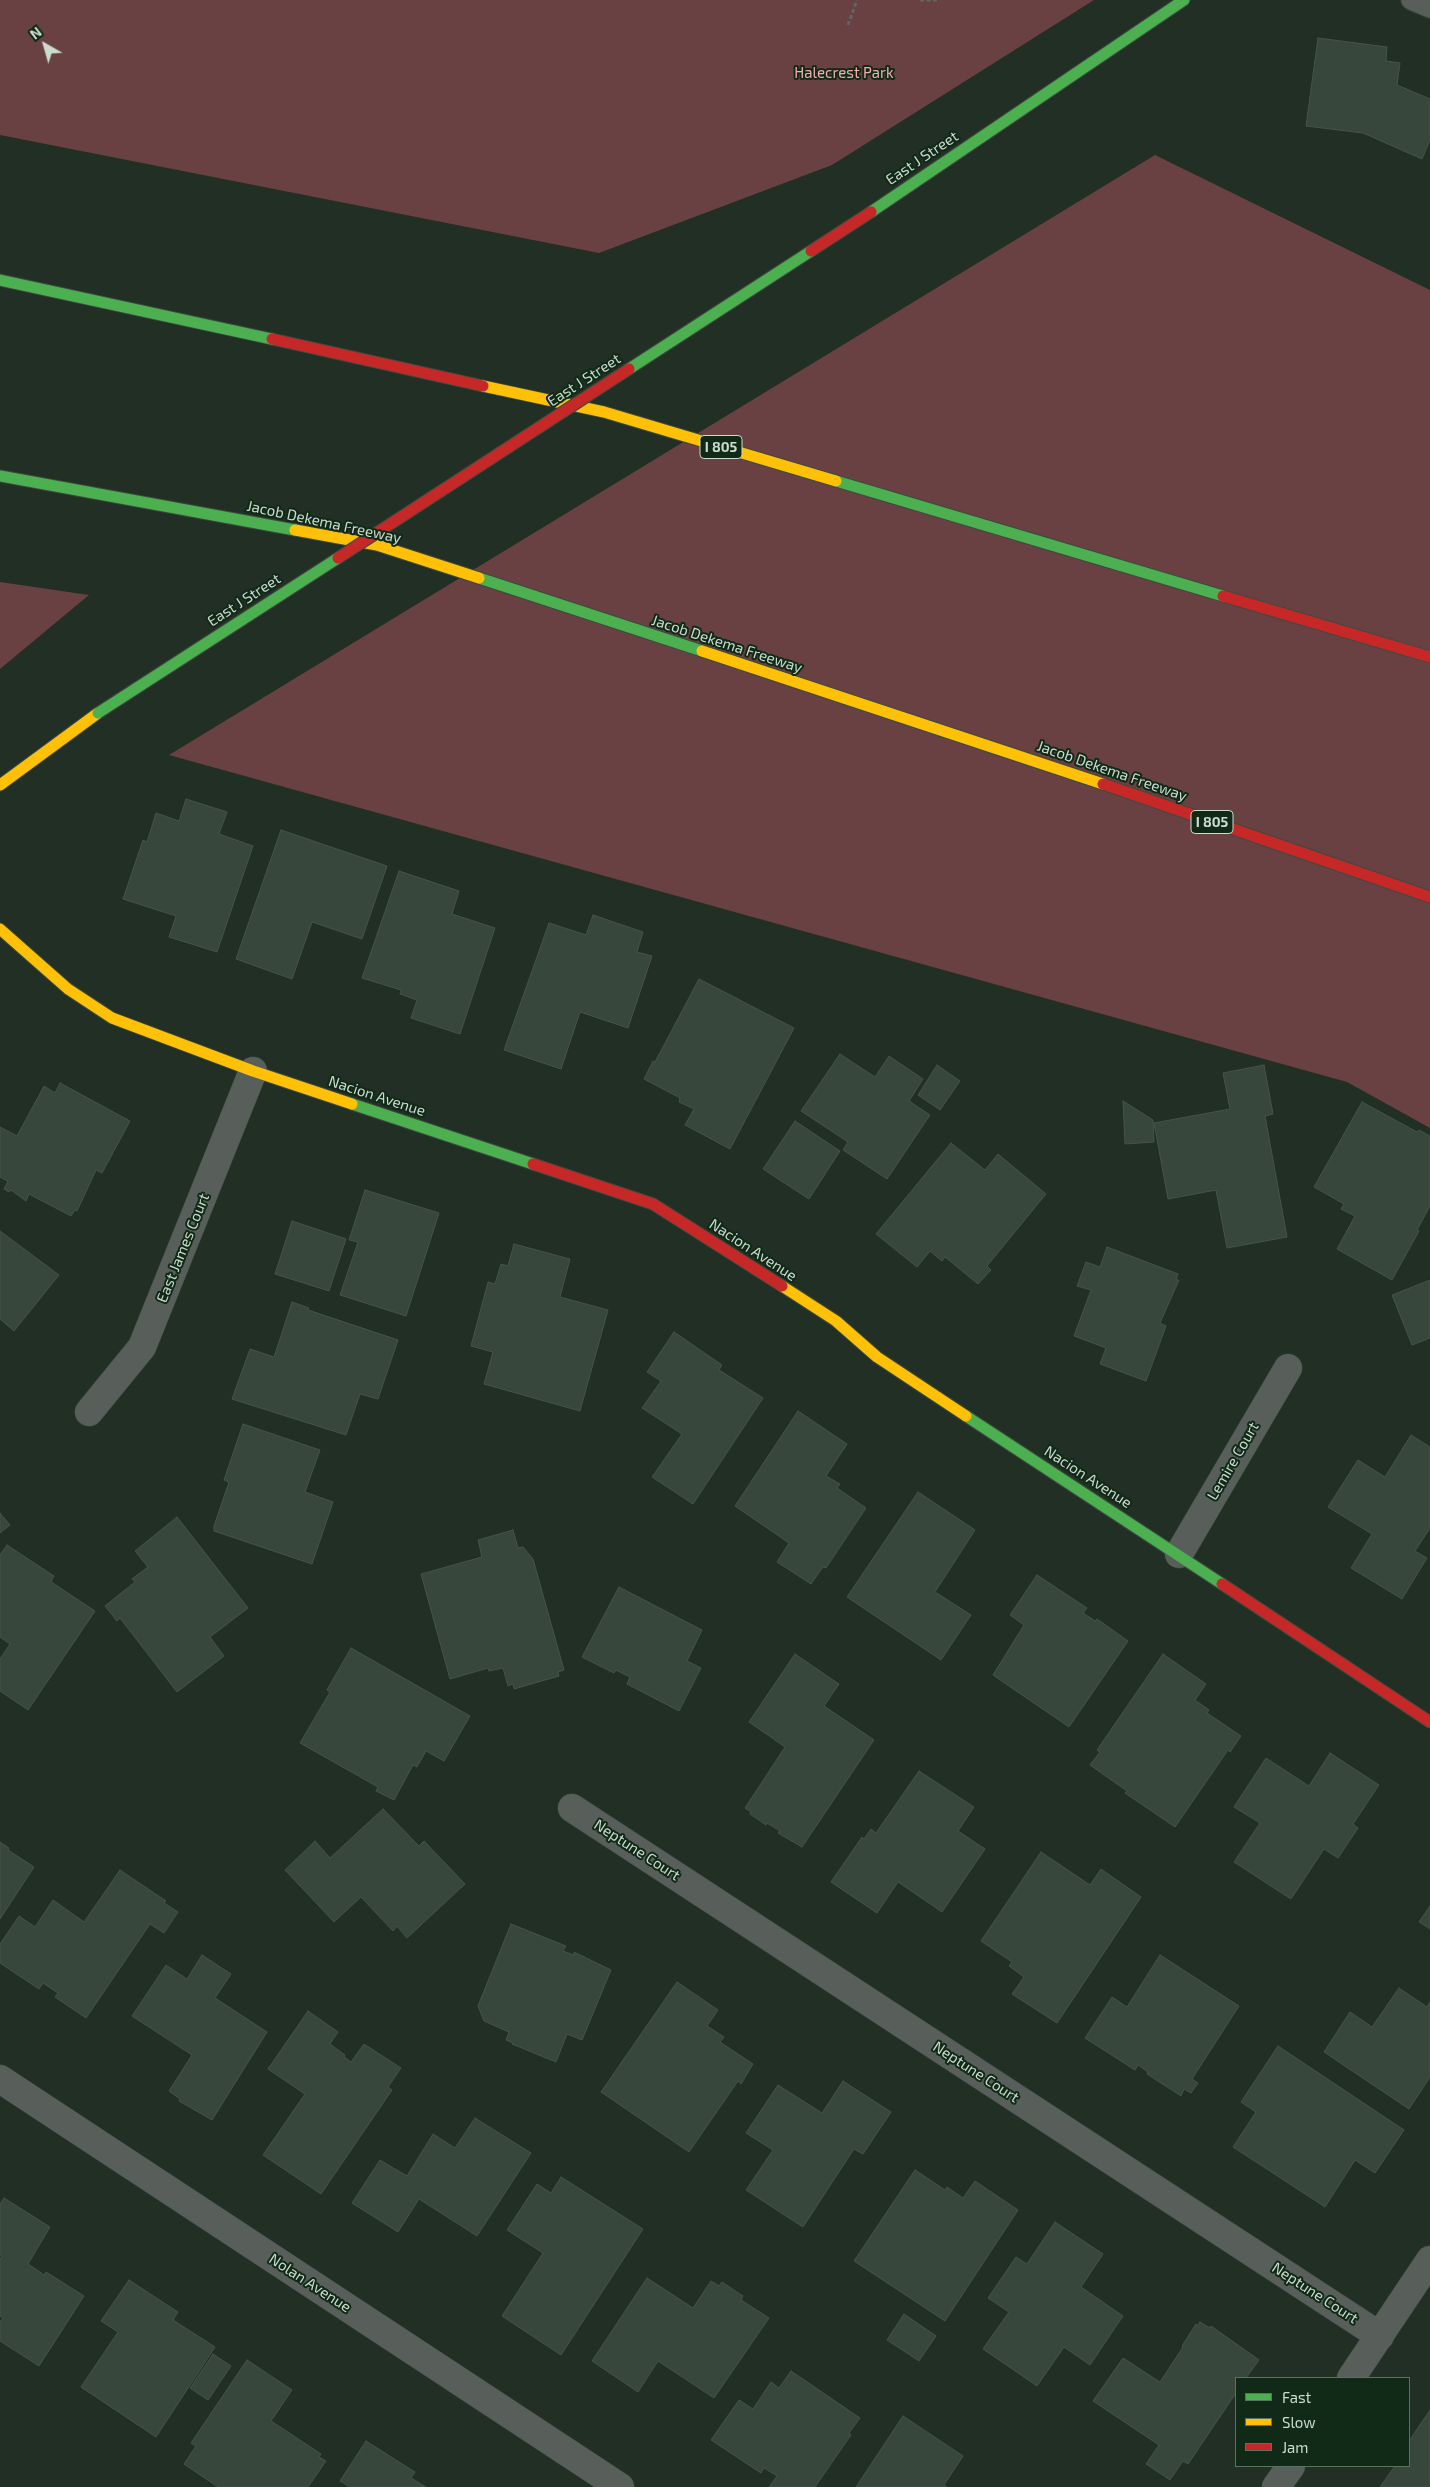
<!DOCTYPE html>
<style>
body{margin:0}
#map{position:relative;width:1430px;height:2487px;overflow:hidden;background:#212f24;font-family:"Exo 2",sans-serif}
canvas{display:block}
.legend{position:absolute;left:1235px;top:2377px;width:175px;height:90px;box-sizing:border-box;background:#112a18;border:1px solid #5b7161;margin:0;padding:6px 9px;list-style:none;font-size:15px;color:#cbdbce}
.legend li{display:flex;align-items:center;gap:10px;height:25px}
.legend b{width:25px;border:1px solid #5b7161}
.north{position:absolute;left:20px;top:20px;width:50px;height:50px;-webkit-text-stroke:4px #112a18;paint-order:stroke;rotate:322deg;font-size:14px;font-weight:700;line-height:20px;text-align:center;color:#cbdbce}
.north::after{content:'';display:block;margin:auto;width:18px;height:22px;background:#cbdbce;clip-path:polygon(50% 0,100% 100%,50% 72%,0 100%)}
</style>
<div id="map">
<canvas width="1430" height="2487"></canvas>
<ul class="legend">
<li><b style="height:6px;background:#4caf50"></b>Fast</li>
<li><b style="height:6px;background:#ffc107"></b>Slow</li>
<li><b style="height:6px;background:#c62828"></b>Jam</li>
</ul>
<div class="north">N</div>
</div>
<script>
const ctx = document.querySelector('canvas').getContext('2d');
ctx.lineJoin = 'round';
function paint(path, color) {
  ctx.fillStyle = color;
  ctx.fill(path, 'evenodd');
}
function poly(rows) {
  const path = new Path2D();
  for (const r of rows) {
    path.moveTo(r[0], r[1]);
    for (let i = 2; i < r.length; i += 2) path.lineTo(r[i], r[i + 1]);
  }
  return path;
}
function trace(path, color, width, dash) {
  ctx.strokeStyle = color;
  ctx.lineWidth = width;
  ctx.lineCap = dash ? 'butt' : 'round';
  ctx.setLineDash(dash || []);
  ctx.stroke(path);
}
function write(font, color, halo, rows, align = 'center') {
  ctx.font = font + ' "Exo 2",sans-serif';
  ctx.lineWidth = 4;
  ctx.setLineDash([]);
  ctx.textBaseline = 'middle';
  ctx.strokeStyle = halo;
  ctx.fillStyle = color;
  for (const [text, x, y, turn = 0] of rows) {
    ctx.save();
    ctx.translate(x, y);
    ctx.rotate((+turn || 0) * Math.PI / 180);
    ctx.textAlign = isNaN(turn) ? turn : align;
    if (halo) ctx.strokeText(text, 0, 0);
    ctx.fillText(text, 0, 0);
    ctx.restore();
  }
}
paint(poly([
 [0,0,1094,0,832,165,599,253,0,135],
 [1155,155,1430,290,1430,1128,1347,1082,169,755],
 [0,582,89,595,0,669]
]), '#694142');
const building = poly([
 [1318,38,1387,47,1386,61,1400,63,1397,85,1430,99,1430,140,1422,159,1363,133,1306,126,1318,38],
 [186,799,227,812,219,834,253,846,217,952,169,937,176,916,123,899,143,840,147,842,156,813,179,821,186,799],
 [281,830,387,866,362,939,312,922,292,979,236,959,281,830],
 [399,871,459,891,452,914,495,928,460,1034,411,1018,417,1000,400,994,401,990,362,978,399,871],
 [593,915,643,932,637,952,652,956,628,1028,580,1012,561,1069,504,1050,549,923,586,935,593,915],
 [699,979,794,1028,730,1149,685,1125,694,1109,679,1102,680,1098,644,1079,653,1061,655,1062,699,979],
 [840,1054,875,1077,889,1056,923,1079,909,1101,930,1115,887,1179,843,1150,848,1142,801,1111,840,1054],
 [937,1065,960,1081,940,1110,918,1095,937,1065],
 [1264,1065,1273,1114,1265,1116,1287,1237,1227,1248,1216,1190,1168,1199,1154,1123,1230,1109,1223,1073,1264,1065],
 [60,1083,130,1121,102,1173,96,1170,77,1211,75,1210,71,1216,29,1194,26,1201,11,1190,9,1192,4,1189,8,1181,0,1177,0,1127,17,1136,44,1086,55,1093,60,1083],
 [1123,1101,1153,1120,1154,1142,1125,1144,1123,1101],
 [1362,1102,1417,1132,1419,1130,1430,1136,1430,1206,1417,1230,1419,1231,1392,1280,1337,1249,1355,1216,1341,1209,1344,1204,1314,1187,1362,1102],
 [795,1121,840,1151,809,1199,763,1169,795,1121],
 [951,1143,985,1170,998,1154,1046,1194,987,1266,991,1270,978,1284,945,1257,942,1261,930,1251,917,1267,876,1234,951,1143],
 [365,1190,439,1213,406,1316,340,1295,358,1242,349,1240,365,1190],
 [292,1221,346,1239,329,1291,275,1274,292,1221],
 [0,1231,59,1275,14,1331,0,1319,0,1231],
 [514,1244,570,1259,560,1297,608,1310,580,1411,484,1384,493,1352,471,1346,488,1282,495,1284,501,1264,508,1266,514,1244],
 [1107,1247,1178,1274,1176,1280,1179,1280,1160,1323,1166,1326,1146,1381,1100,1364,1106,1348,1074,1336,1091,1290,1077,1286,1086,1262,1100,1267,1107,1247],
 [1430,1280,1430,1338,1412,1345,1392,1295,1430,1280],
 [292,1302,309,1308,308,1310,398,1340,378,1399,360,1394,346,1435,232,1399,250,1349,274,1357,292,1302],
 [674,1332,722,1365,719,1370,763,1398,693,1504,652,1477,682,1434,642,1408,661,1381,647,1372,674,1332],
 [798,1411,847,1444,826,1476,840,1484,837,1488,866,1508,826,1568,823,1567,811,1584,777,1562,789,1543,735,1506,798,1411],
 [243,1424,320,1450,305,1492,333,1502,312,1564,214,1531,214,1526,229,1482,224,1480,243,1424],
 [1411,1435,1430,1447,1430,1528,1415,1551,1427,1558,1402,1599,1351,1568,1372,1534,1328,1507,1358,1460,1385,1477,1411,1435],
 [918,1492,975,1530,935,1592,971,1615,941,1660,847,1597,918,1492],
 [0,1513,10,1525,0,1533,0,1513],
 [177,1517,248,1608,210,1637,224,1656,177,1692,120,1618,117,1621,105,1606,135,1582,132,1579,148,1567,135,1551,177,1517],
 [513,1530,518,1548,523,1547,533,1559,564,1670,558,1672,559,1676,514,1689,513,1684,508,1686,503,1668,489,1671,488,1668,450,1679,421,1574,482,1557,478,1540,513,1530],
 [7,1545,54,1576,51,1582,95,1611,28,1710,0,1691,0,1659,10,1644,0,1637,0,1555,7,1545],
 [1037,1575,1087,1608,1083,1613,1095,1621,1097,1619,1128,1641,1069,1727,993,1675,1024,1625,1010,1615,1037,1575],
 [619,1587,702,1630,687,1661,701,1668,679,1711,627,1684,630,1677,616,1670,614,1673,582,1657,619,1587],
 [351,1648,470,1716,444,1761,426,1751,417,1767,413,1765,394,1800,376,1791,378,1787,300,1743,330,1692,327,1690,351,1648],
 [795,1654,839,1684,824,1706,874,1740,802,1847,778,1833,780,1831,767,1823,766,1825,750,1814,751,1812,745,1808,785,1747,749,1722,795,1654],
 [1163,1654,1206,1684,1195,1700,1209,1710,1207,1713,1241,1736,1230,1752,1228,1750,1175,1827,1125,1793,1127,1791,1090,1765,1100,1752,1097,1750,1163,1654],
 [1330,1753,1379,1785,1353,1824,1358,1828,1338,1858,1324,1849,1291,1899,1234,1862,1260,1823,1234,1807,1266,1758,1309,1786,1330,1753],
 [919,1771,974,1807,958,1831,985,1849,942,1912,898,1882,877,1913,831,1882,862,1837,864,1839,871,1829,876,1833,919,1771],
 [383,1809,419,1846,424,1841,465,1884,407,1938,397,1926,393,1931,361,1897,334,1922,285,1870,315,1841,330,1858,383,1809],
 [0,1842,9,1848,8,1850,34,1867,0,1919,0,1842],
 [1041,1852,1090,1885,1101,1869,1141,1897,1057,2023,1012,1994,1024,1977,1009,1966,1012,1962,981,1941,1041,1852],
 [120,1870,166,1901,164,1903,178,1912,164,1933,150,1924,86,2018,55,1997,58,1993,43,1983,39,1989,0,1963,0,1944,19,1916,35,1927,53,1900,84,1922,120,1870],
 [1430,1906,1430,1929,1419,1922,1430,1906],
 [511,1924,566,1946,563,1951,574,1955,574,1952,611,1970,582,2040,567,2034,556,2062,512,2044,513,2043,506,2040,509,2032,484,2021,478,2006,511,1924],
 [202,1955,231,1974,215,1998,267,2032,212,2120,179,2101,180,2099,169,2091,192,2055,132,2016,166,1965,187,1979,202,1955],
 [1160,1955,1239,2006,1192,2079,1198,2083,1191,2093,1184,2089,1181,2096,1147,2074,1148,2072,1138,2065,1135,2070,1085,2038,1112,1997,1127,2007,1160,1955],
 [677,1982,718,2010,707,2026,724,2037,720,2042,753,2064,741,2084,738,2081,689,2152,601,2092,677,1982],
 [1399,1988,1427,2007,1430,2002,1430,2077,1409,2109,1324,2052,1350,2012,1372,2027,1399,1988],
 [308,2011,338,2032,330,2044,345,2055,344,2057,351,2062,364,2044,401,2068,388,2087,392,2090,321,2194,263,2155,305,2094,268,2069,308,2011],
 [1278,2046,1404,2130,1375,2173,1355,2160,1325,2207,1233,2147,1256,2112,1241,2102,1278,2046],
 [843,2081,891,2112,863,2154,854,2149,803,2227,746,2190,773,2150,746,2133,778,2085,822,2113,843,2081],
 [475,2118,531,2153,477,2236,419,2199,398,2232,352,2203,380,2160,407,2176,433,2134,455,2148,475,2118],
 [915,2170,945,2190,947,2187,963,2198,975,2181,1018,2210,945,2321,854,2261,915,2170],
 [561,2177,643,2229,561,2355,502,2316,543,2253,507,2230,537,2184,551,2193,561,2177],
 [4,2198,50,2227,28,2264,44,2275,46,2272,84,2296,39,2366,0,2341,0,2322,3,2318,0,2316,0,2259,2,2256,0,2255,0,2204,4,2198],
 [1055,2222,1103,2254,1081,2287,1123,2316,1090,2365,1064,2347,1037,2386,983,2349,1009,2312,988,2298,1016,2257,1027,2264,1055,2222],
 [647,2278,693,2308,711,2281,719,2286,722,2282,743,2296,741,2300,769,2318,714,2398,658,2361,638,2392,592,2361,647,2278],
 [129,2280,178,2312,173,2320,215,2347,156,2437,81,2387,118,2332,101,2321,129,2280],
 [904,2314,936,2336,919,2361,887,2340,904,2314],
 [1200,2322,1210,2328,1211,2326,1259,2360,1246,2378,1236,2378,1236,2393,1188,2464,1183,2461,1170,2480,1146,2464,1159,2445,1093,2401,1123,2358,1160,2382,1183,2347,1182,2346,1196,2324,1197,2326,1200,2322],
 [213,2354,231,2366,208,2400,190,2388,213,2354],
 [247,2360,292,2390,271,2421,321,2454,319,2457,326,2461,308,2487,218,2487,184,2464,196,2446,191,2443,247,2360],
 [791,2371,860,2418,849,2433,851,2435,815,2487,769,2487,777,2476,764,2468,761,2473,711,2440,739,2400,753,2409,771,2382,779,2388,791,2371],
 [1430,2410,1430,2487,1380,2487,1395,2466,1409,2466,1409,2441,1430,2410],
 [903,2416,963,2456,944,2485,947,2487,856,2487,903,2416],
 [366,2441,415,2472,411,2478,426,2487,350,2487,340,2481,366,2441]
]);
paint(building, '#37473b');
trace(building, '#475349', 1);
const lane = poly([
 [1411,0,1430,8]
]);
const street = poly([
 [89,1412,142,1347,253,1071],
 [1179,1554,1288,1368],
 [572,1808,1380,2336],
 [0,2079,620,2487],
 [1351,2378,1430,2260],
 [1276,2487,1291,2466]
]);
const fast = poly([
 [871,212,1184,0],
 [0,280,272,339],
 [0,476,295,530],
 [836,481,1223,596],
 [479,578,702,651],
 [352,1104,533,1164],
 [966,1416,1222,1584]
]);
const slow = poly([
 [483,386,604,412,836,481],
 [295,530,377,545,479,578],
 [702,651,1103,784],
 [0,785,98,713],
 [0,929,68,989,112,1018,253,1071,352,1104],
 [782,1286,836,1321,877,1357,966,1416]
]);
const jam = poly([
 [272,339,483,386],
 [1223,596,1430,657],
 [1103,784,1430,897],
 [533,1164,653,1204,782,1286],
 [1222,1584,1430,1722]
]);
trace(lane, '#3d4a40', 21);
trace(street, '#3d4a40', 29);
trace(fast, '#3d4a40', 13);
trace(slow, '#3d4a40', 13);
trace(jam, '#3d4a40', 13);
trace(poly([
 [920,0,938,0],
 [848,25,857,0]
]), '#5f6560', 3, [4, 2.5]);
trace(lane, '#585f5a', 19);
trace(street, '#585f5a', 28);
trace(fast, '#4caf50', 11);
trace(slow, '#ffc107', 11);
trace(jam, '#c62828', 11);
const fastBridge = poly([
 [629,369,811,251],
 [98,713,338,558]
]);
const jamBridge = poly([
 [811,251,871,212],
 [338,558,629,369]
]);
trace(fastBridge, '#3d4a40', 13, []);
trace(jamBridge, '#3d4a40', 13, []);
trace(fastBridge, '#4caf50', 11);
trace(jamBridge, '#c62828', 11);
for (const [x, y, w] of [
 [721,447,42],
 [1212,822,42]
]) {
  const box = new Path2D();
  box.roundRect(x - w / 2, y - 11.5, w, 23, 4);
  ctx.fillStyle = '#112a18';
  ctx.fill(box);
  trace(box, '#cbdbce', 1);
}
write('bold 14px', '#cbdbce', null, [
 ["I 805",721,447],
 ["I 805",1212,822]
]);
write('15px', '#f7abad', '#112a18', [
 ["Halecrest Park",844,73]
]);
write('15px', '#cbdbce', '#112a18', [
 ["East J Street",922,158,-34],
 ["East J Street",584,380,-33],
 ["Jacob Dekema Freeway",324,522,12],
 ["East J Street",244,600,-33],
 ["Jacob Dekema Freeway",727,644,18],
 ["Jacob Dekema Freeway",1112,771,19],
 ["Nacion Avenue",377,1096,18],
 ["East James Court",183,1248,-68],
 ["Nacion Avenue",753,1250,33],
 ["Lemire Court",1233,1461,-60],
 ["Nacion Avenue",1088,1477,33],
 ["Neptune Court",637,1850,33],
 ["Neptune Court",976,2072,33],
 ["Nolan Avenue",310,2283,33],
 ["Neptune Court",1315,2293,33]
]);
</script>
